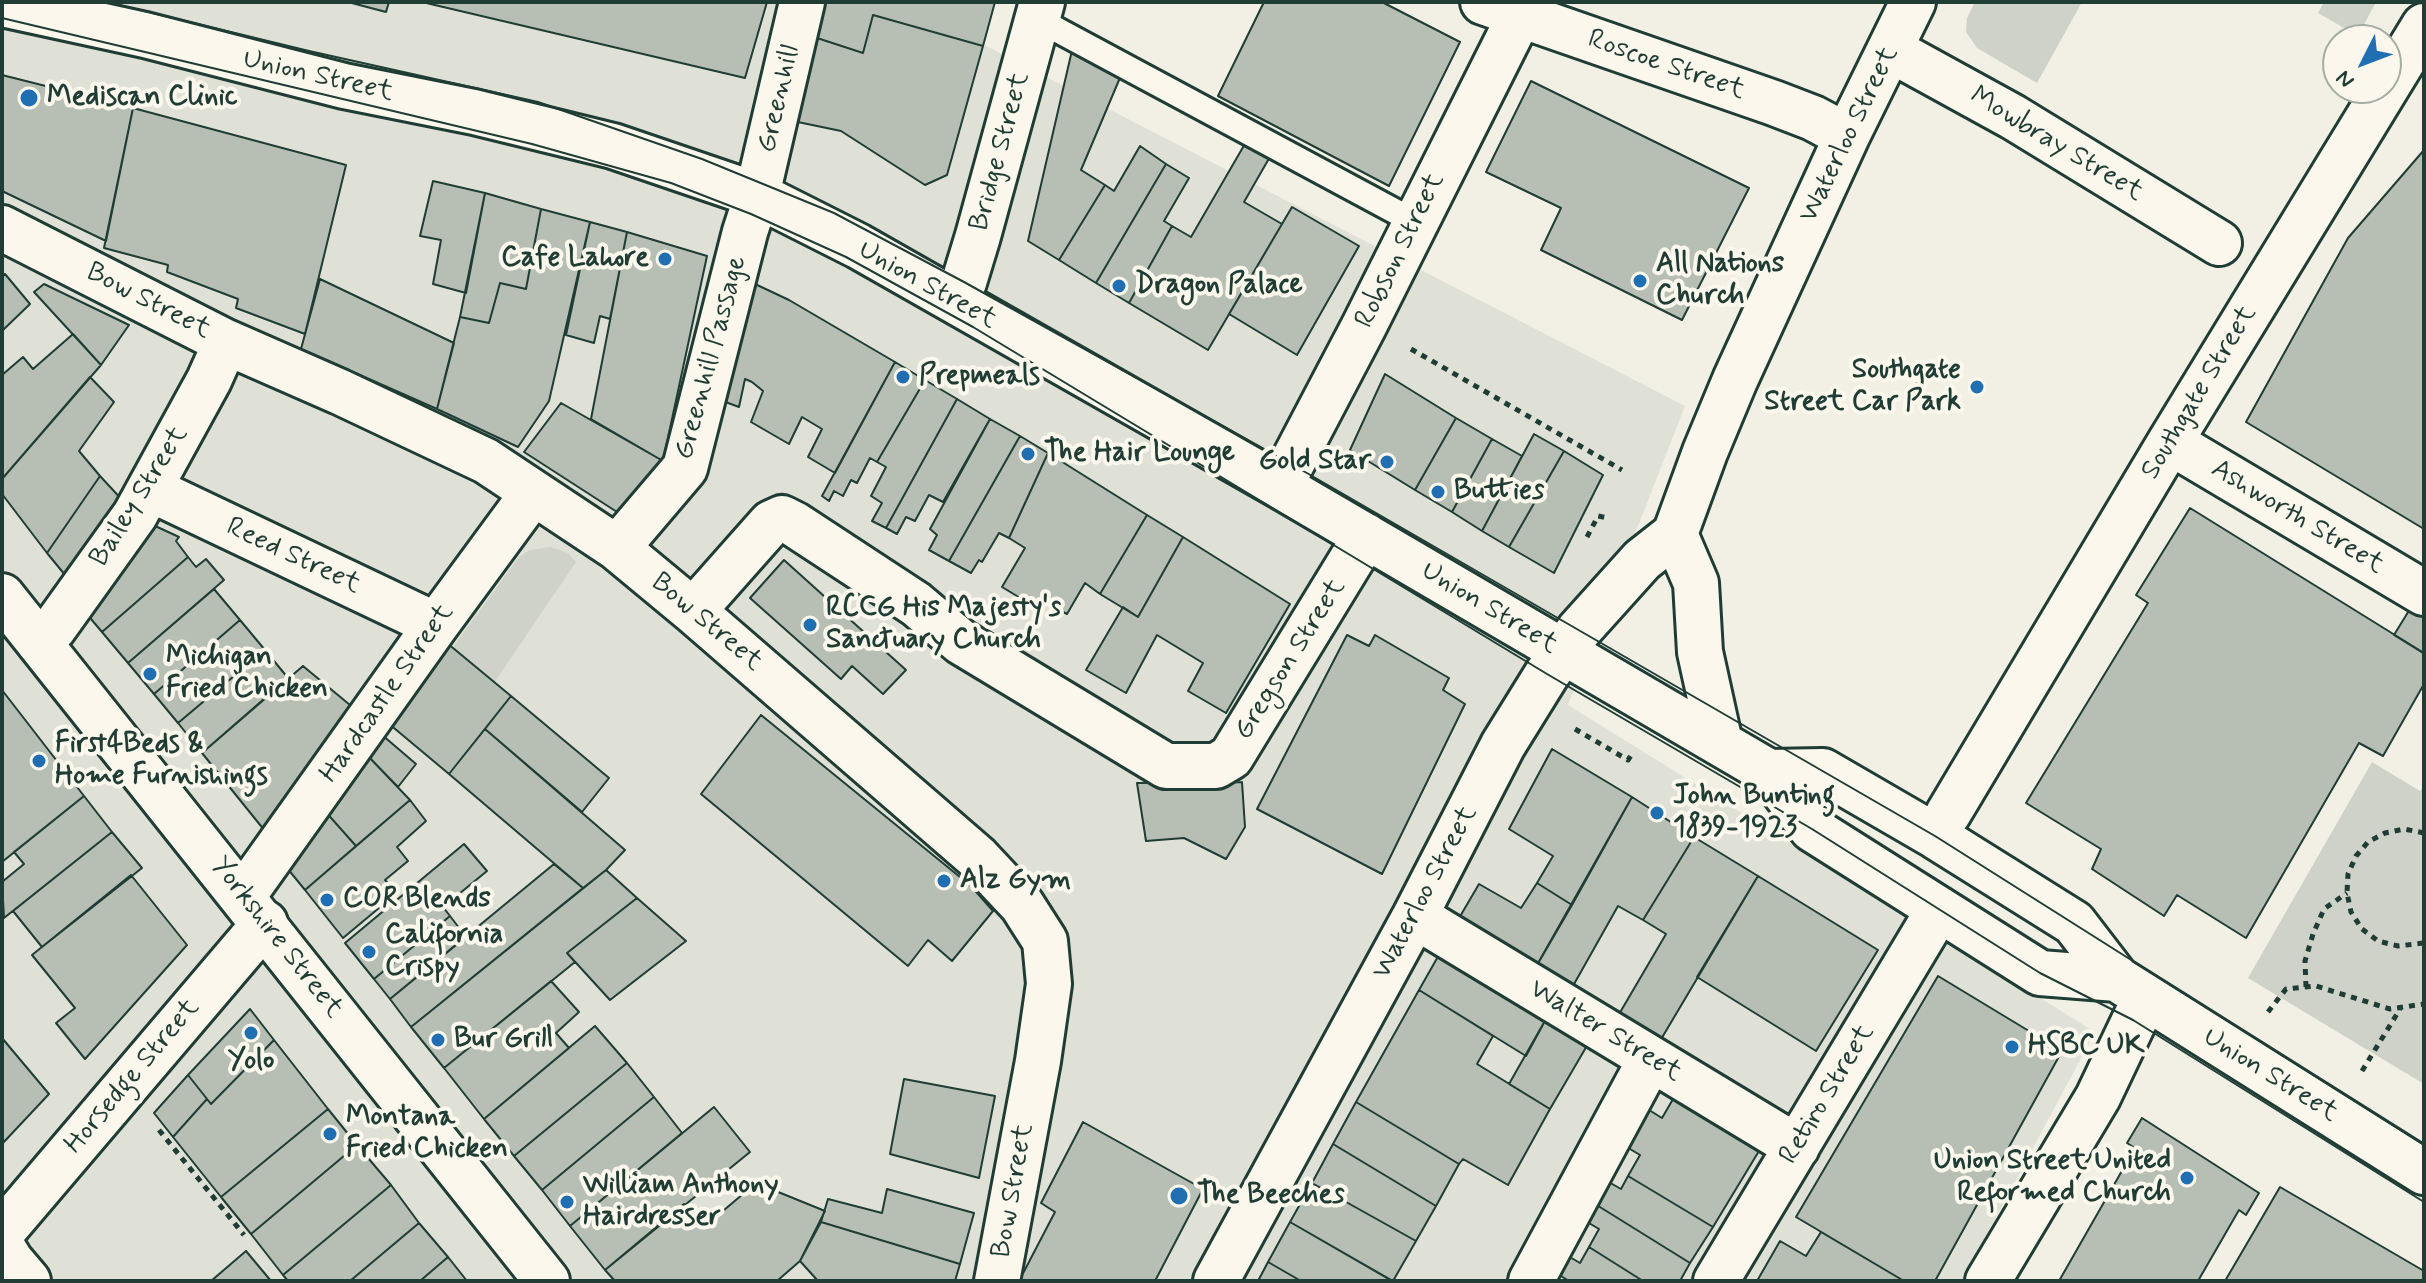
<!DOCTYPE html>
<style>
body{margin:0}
#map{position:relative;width:2426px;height:1283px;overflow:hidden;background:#f2f0e5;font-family:Mynerve,sans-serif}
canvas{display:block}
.frame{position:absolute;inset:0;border:4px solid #1f3d34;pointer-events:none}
.north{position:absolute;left:2322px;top:24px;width:80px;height:80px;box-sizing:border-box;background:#fbf7ec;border:2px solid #a3ada2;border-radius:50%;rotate:228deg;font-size:22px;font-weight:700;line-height:32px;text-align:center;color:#1f3d34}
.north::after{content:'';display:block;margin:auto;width:28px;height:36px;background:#1f6fb2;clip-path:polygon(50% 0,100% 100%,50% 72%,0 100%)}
</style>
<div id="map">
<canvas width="2426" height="1283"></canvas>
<div class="frame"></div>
<div class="north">N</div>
</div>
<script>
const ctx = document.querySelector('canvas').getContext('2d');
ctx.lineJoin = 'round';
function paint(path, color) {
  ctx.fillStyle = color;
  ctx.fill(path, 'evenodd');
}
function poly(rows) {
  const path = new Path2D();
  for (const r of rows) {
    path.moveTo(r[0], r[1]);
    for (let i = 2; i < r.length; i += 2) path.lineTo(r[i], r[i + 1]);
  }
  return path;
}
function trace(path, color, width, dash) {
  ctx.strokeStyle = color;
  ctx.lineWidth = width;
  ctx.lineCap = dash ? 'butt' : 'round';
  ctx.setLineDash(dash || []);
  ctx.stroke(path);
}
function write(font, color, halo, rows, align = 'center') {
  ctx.font = font + ' Mynerve,sans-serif';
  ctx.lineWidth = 8;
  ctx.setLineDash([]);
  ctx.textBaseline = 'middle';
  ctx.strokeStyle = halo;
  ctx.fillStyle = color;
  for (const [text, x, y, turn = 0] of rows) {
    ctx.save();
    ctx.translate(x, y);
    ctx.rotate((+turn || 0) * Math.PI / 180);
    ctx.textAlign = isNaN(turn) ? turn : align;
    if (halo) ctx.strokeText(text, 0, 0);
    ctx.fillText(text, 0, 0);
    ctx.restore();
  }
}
paint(poly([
 [2,2,901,2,1685,406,1568,705,2095,1032,1962,1281,33,1281,23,1242,2,1194]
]), '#e0e1d6');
paint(poly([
 [1975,2,2082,2,2037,83,1977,48,1966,32,1967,18],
 [2324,2,2376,2,2358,36,2318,13],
 [551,547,568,553,576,562,494,683,453,647,519,557,530,550],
 [2372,762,2420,791,2424,785,2424,1084,2248,978]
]), '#cfd2c8');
const building = poly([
 [348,2,389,2,386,12,348,2],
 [422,2,767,2,745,78,422,2],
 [823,2,995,2,983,46,873,15,863,53,814,37,823,2],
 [1264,2,1382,2,1460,42,1389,186,1218,96,1264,2],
 [873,15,983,46,947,175,925,185,841,131,793,121,814,37,863,53,873,15],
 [1073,46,1122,73,1081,170,1105,185,1059,260,1028,241,1073,46],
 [2,75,133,108,106,241,2,191,2,75],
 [1531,81,1749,188,1682,320,1541,250,1561,208,1486,172,1531,81],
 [133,108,346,165,305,334,236,308,238,299,167,272,168,265,104,248,133,108],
 [1246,142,1271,155,1244,202,1282,224,1208,350,1129,303,1172,226,1191,237,1246,142],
 [1140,146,1166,164,1096,283,1059,260,1105,185,1114,191,1140,146],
 [2424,150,2424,529,2246,422,2348,238,2424,150],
 [1166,164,1189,178,1164,221,1172,226,1129,303,1096,283,1166,164],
 [433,181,485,193,466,293,433,284,441,240,420,236,433,181],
 [485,193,541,209,526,289,500,283,489,323,460,317,485,193],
 [1292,207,1359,246,1297,355,1229,314,1292,207],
 [541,209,590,222,549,401,518,447,437,409,460,317,489,323,500,283,526,289,541,209],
 [590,222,627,232,610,319,600,316,594,343,566,335,590,222],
 [627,232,707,256,663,461,591,419,627,232],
 [5,274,30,304,2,331,2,277,5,274],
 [320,279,454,343,437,409,301,349,320,279],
 [44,284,129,325,101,365,34,292,44,284],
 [755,284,789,300,895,362,835,473,808,457,822,429,802,417,789,444,751,422,763,391,752,382,745,379,739,407,720,400,755,284],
 [73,334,101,365,2,479,2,375,23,357,33,369,73,334],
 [895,362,925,380,877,462,870,458,857,483,851,480,843,496,834,491,829,501,822,496,895,362],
 [1385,374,1456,418,1415,490,1350,450,1385,374],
 [90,377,114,402,79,451,100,476,47,553,2,494,2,479,90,377],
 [925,380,957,399,886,528,872,521,882,503,871,496,886,467,877,462,925,380],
 [957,399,990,419,943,502,929,495,915,521,906,517,897,534,886,528,957,399],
 [561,403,663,461,617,512,524,452,561,403],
 [1456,418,1492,439,1452,512,1415,490,1456,418],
 [990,419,1020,436,949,561,929,550,937,535,930,529,990,419],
 [1534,434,1564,451,1509,547,1482,531,1534,434],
 [1020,436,1048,453,1009,538,999,533,982,562,979,560,971,573,949,561,1020,436],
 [1492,439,1522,456,1482,531,1452,512,1492,439],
 [1564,451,1603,475,1554,573,1509,547,1564,451],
 [1048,453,1147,515,1100,594,1085,583,1067,614,1044,602,1040,610,1002,587,1025,548,1009,538,1048,453],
 [100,476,125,503,70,581,47,553,100,476],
 [2190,508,2424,653,2424,684,2383,756,2359,743,2246,938,2177,895,2164,916,2092,869,2101,849,2026,803,2148,603,2136,595,2190,508],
 [1147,515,1183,537,1138,617,1100,594,1147,515],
 [153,525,179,537,176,541,188,557,102,632,80,606,153,525],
 [1183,537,1290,604,1226,713,1188,691,1203,663,1157,635,1126,693,1086,670,1123,607,1138,617,1183,537],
 [188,557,196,567,206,559,224,580,128,663,102,632,188,557],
 [784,560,906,670,883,694,852,666,841,679,750,598,784,560],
 [2424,586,2424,651,2423,653,2394,635,2424,586],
 [214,589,240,620,154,694,128,663,214,589],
 [240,620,265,650,178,723,154,694,240,620],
 [1347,635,1369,646,1375,635,1449,678,1443,690,1465,704,1382,874,1257,809,1347,635],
 [447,643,511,696,449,774,388,723,447,643],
 [265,650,288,678,202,753,178,723,265,650],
 [303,666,356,710,269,836,202,753,303,666],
 [2,690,84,796,2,862,2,690],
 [511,696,609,778,582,812,485,729,511,696],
 [761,715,971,886,993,911,952,961,928,940,908,966,701,794,761,715],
 [485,729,625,850,606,870,583,888,449,774,485,729],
 [381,734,416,764,398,787,366,754,381,734],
 [1552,749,1632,797,1572,905,1537,883,1553,856,1509,829,1552,749],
 [366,754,410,800,356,846,324,810,366,754],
 [1242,782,1245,827,1226,859,1184,838,1146,841,1137,783,1242,782],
 [84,796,112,832,4,918,2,882,24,864,14,852,84,796],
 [1632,797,1694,837,1643,920,1618,906,1569,993,1533,972,1632,797],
 [410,800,426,821,397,847,408,861,385,880,397,893,343,938,305,890,410,800],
 [324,810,356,846,305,890,283,863,324,810],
 [112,832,142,868,42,947,13,911,112,832],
 [1694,837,1758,876,1657,1046,1615,1021,1666,934,1643,920,1694,837],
 [464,844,487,871,443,907,450,916,374,979,345,943,464,844],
 [554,864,583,888,411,1027,390,999,554,864],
 [606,870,637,898,567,953,575,962,444,1068,411,1027,606,870],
 [131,875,187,945,85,1059,56,1023,75,1008,32,955,131,875],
 [1758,876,1878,950,1816,1051,1697,977,1758,876],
 [1537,883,1572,905,1533,972,1455,925,1479,884,1521,908,1537,883],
 [637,898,686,941,610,1000,567,953,637,898],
 [450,916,466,937,390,999,374,979,450,916],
 [1440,953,1546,1019,1526,1056,1419,990,1440,953],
 [1938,976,2062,1051,1935,1281,1904,1281,1796,1217,1938,976],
 [551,981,579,1012,556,1033,569,1048,484,1119,444,1068,551,981],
 [1419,990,1493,1036,1477,1064,1550,1109,1508,1185,1463,1159,1459,1164,1356,1102,1419,990],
 [250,1009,274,1040,211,1104,188,1075,250,1009],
 [1546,1019,1588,1044,1550,1109,1509,1084,1546,1019],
 [595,1026,627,1063,514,1156,484,1119,595,1026],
 [2,1038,49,1094,2,1144,2,1038],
 [274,1040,328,1109,221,1197,173,1137,207,1099,211,1104,274,1040],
 [627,1063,654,1097,542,1190,514,1156,627,1063],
 [188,1075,207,1099,173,1137,154,1113,188,1075],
 [904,1079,995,1096,979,1178,890,1154,904,1079],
 [1676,1094,1762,1146,1713,1227,1628,1176,1640,1155,1620,1143,1641,1105,1662,1118,1676,1094],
 [654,1097,682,1133,570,1226,542,1190,654,1097],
 [1356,1102,1459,1164,1436,1206,1333,1144,1356,1102],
 [714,1107,750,1152,605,1270,570,1226,714,1107],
 [328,1109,357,1145,251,1234,221,1197,328,1109],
 [2142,1118,2259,1193,2246,1215,2239,1210,2198,1281,2059,1281,2135,1148,2127,1143,2142,1118],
 [1083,1122,1203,1189,1155,1281,1019,1281,1055,1212,1041,1203,1083,1122],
 [1333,1144,1436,1206,1416,1241,1312,1183,1333,1144],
 [357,1145,391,1185,283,1275,251,1234,357,1145],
 [1628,1176,1713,1227,1690,1263,1587,1199,1600,1177,1621,1189,1628,1176],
 [756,1183,825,1211,800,1261,777,1281,615,1281,605,1270,684,1204,704,1227,756,1183],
 [1312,1183,1416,1241,1393,1281,1290,1222,1312,1183],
 [391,1185,419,1223,350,1281,288,1281,283,1275,391,1185],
 [2280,1187,2424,1271,2424,1281,2225,1281,2280,1187],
 [887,1189,974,1213,960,1264,821,1222,828,1199,882,1213,887,1189],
 [1587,1199,1690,1263,1680,1281,1643,1281,1589,1247,1599,1229,1577,1216,1587,1199],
 [821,1222,960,1264,955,1281,818,1281,800,1261,821,1222],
 [1290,1222,1392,1281,1301,1281,1268,1262,1290,1222],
 [419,1223,448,1257,420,1281,350,1281,419,1223],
 [1821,1232,1904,1281,1757,1281,1780,1241,1806,1256,1821,1232],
 [1589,1247,1643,1281,1569,1281,1553,1271,1563,1253,1580,1263,1589,1247],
 [246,1251,271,1281,211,1281,246,1251],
 [448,1257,467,1281,420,1281,448,1257],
 [1268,1262,1301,1281,1258,1281,1268,1262]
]);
paint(building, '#b7beb3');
trace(building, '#1f3d34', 2);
const lane = poly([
 [1037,19,1415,222]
]);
const street = poly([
 [1483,2,1774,103,1813,118,1847,136],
 [2,4,145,35,344,86,474,112,613,146,757,195,858,246,1280,486,1769,772,1812,829,2040,973,2117,979],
 [1891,50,2013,117,2219,243],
 [2,228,226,342,340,392,486,461,617,548,693,611,978,858,1022,905,1045,941,1049,984,1038,1061,997,1281],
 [955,301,964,282,978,236,1042,2],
 [2170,442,2424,593],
 [1280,486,1364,326,1520,15],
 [150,489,436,625],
 [1675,534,1696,583,1700,652,1720,743],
 [617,548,685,468,745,232,757,195,802,2],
 [693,611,771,523,782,518,794,524,916,604,961,642,1166,766,1216,766,1231,757,1366,536],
 [39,642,54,628,135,515,209,380,226,342],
 [1769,772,1823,771,1935,836,2074,923,2117,979,2424,1172],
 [1948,814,2170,442,2424,26],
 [243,896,436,625,533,493],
 [1415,916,1797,1147],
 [2,1232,265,923],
 [2,1246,11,1261,28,1281],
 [1216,1281,1415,916,1503,745,1547,674,1579,630,1642,560,1675,534,1705,452,1735,380,1847,136,1913,2],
 [1531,1281,1650,1060],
 [1716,1281,1939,909],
 [1988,1281,2098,1097,2145,998]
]);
const secondary = poly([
 [2,596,547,1281]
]);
trace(lane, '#1f3d34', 30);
trace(street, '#1f3d34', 50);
trace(secondary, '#1f3d34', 50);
trace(poly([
 [1411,349,1622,470],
 [1587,537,1598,516,1608,518],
 [1575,729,1628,760,1632,754],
 [2424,833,2404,829,2385,833,2368,842,2356,856,2348,874,2347,893,2351,912,2362,929,2378,941,2398,946,2424,943],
 [2306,987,2305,961,2313,934,2324,909,2347,893],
 [2268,1012,2286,989,2316,986,2390,1009,2424,1004],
 [2362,1071,2400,1009],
 [159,1130,244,1235]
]), '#1f3d34', 5, [6, 6]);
trace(lane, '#fbf7ec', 24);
trace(street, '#fbf7ec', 44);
trace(secondary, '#fbf7ec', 44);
trace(poly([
 [107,2,309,51,538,102,702,159,834,213,964,282,1293,465,1935,836,2424,1145],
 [2,18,532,144,671,183,751,214,846,257,973,327,1547,674,1812,829,2040,973,2133,1020,2424,1202]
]), '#1f3d34', 2);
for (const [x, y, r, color] of [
 [29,98,10,"#1f6fb2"],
 [665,259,8,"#1f6fb2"],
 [1640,281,8,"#1f6fb2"],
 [1119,286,8,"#1f6fb2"],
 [903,377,8,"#1f6fb2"],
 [1977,387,8,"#1f6fb2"],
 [1028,454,8,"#1f6fb2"],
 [1387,462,8,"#1f6fb2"],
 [1438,492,8,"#1f6fb2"],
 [810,625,8,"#1f6fb2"],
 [150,674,8,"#1f6fb2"],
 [39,761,8,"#1f6fb2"],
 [1657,813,8,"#1f6fb2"],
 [944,881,8,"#1f6fb2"],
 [327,900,8,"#1f6fb2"],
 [369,952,8,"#1f6fb2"],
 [251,1033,8,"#1f6fb2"],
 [438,1040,8,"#1f6fb2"],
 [2012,1047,8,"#1f6fb2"],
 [330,1134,8,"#1f6fb2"],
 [2187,1178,8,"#1f6fb2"],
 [1179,1196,10,"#1f6fb2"],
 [567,1202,8,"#1f6fb2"]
]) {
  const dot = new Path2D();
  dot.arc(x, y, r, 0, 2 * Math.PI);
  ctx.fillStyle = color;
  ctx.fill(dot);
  trace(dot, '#fbf7ec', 3);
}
write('28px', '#1f3d34', '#fbf7ec', [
 ["Roscoe Street",1666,66,19],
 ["Union Street",318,77,13],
 ["Greenhill",780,99,-77],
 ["Waterloo Street",1850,135,-64],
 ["Mowbray Street",2056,145,31],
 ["Bridge Street",1001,152,-75],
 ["Robson Street",1401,251,-64],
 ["Union Street",927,286,29],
 ["Bow Street",148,302,27],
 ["Greenhill Passage",712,358,-75],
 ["Southgate Street",2200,393,-59],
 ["Bailey Street",140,497,-58],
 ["Ashworth Street",2297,518,31],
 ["Reed Street",293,557,25],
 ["Union Street",1489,609,31],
 ["Bow Street",706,623,40],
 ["Gregson Street",1291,660,-58],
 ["Hardcastle Street",388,694,-55],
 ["Waterloo Street",1426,893,-62],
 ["Yorkshire Street",276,938,52],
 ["Walter Street",1605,1032,31],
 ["Union Street",2270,1076,32],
 ["Horsedge Street",133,1077,-50],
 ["Retiro Street",1828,1095,-59],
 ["Bow Street",1014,1191,-80]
]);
write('bold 28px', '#1f3d34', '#fbf7ec', [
 ["Mediscan Clinic",47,98],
 ["Cafe Lahore",649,259,"right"],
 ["All Nations",1656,265],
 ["Church",1656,297],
 ["Dragon Palace",1135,286],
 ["Southgate",1961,371,"right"],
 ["Street Car Park",1961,403,"right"],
 ["Prepmeals",919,377],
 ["The Hair Lounge",1044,454],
 ["Gold Star",1371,462,"right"],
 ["Butties",1454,492],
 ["RCCG His Majesty's",826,609],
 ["Sanctuary Church",826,641],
 ["Michigan",166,658],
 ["Fried Chicken",166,690],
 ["First4Beds &",55,745],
 ["Home Furnishings",55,777],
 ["John Bunting",1673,797],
 ["1839-1923",1673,829],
 ["Alz Gym",960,881],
 ["COR Blends",343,900],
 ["California",385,936],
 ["Crispy",385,968],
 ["Bur Grill",454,1040],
 ["HSBC UK",2028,1047],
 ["Yolo",251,1062,"center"],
 ["Montana",346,1118],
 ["Fried Chicken",346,1150],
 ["Union Street United",2171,1162,"right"],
 ["Reformed Church",2171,1194,"right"],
 ["William Anthony",583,1186],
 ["Hairdresser",583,1218],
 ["The Beeches",1197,1196]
], 'left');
</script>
